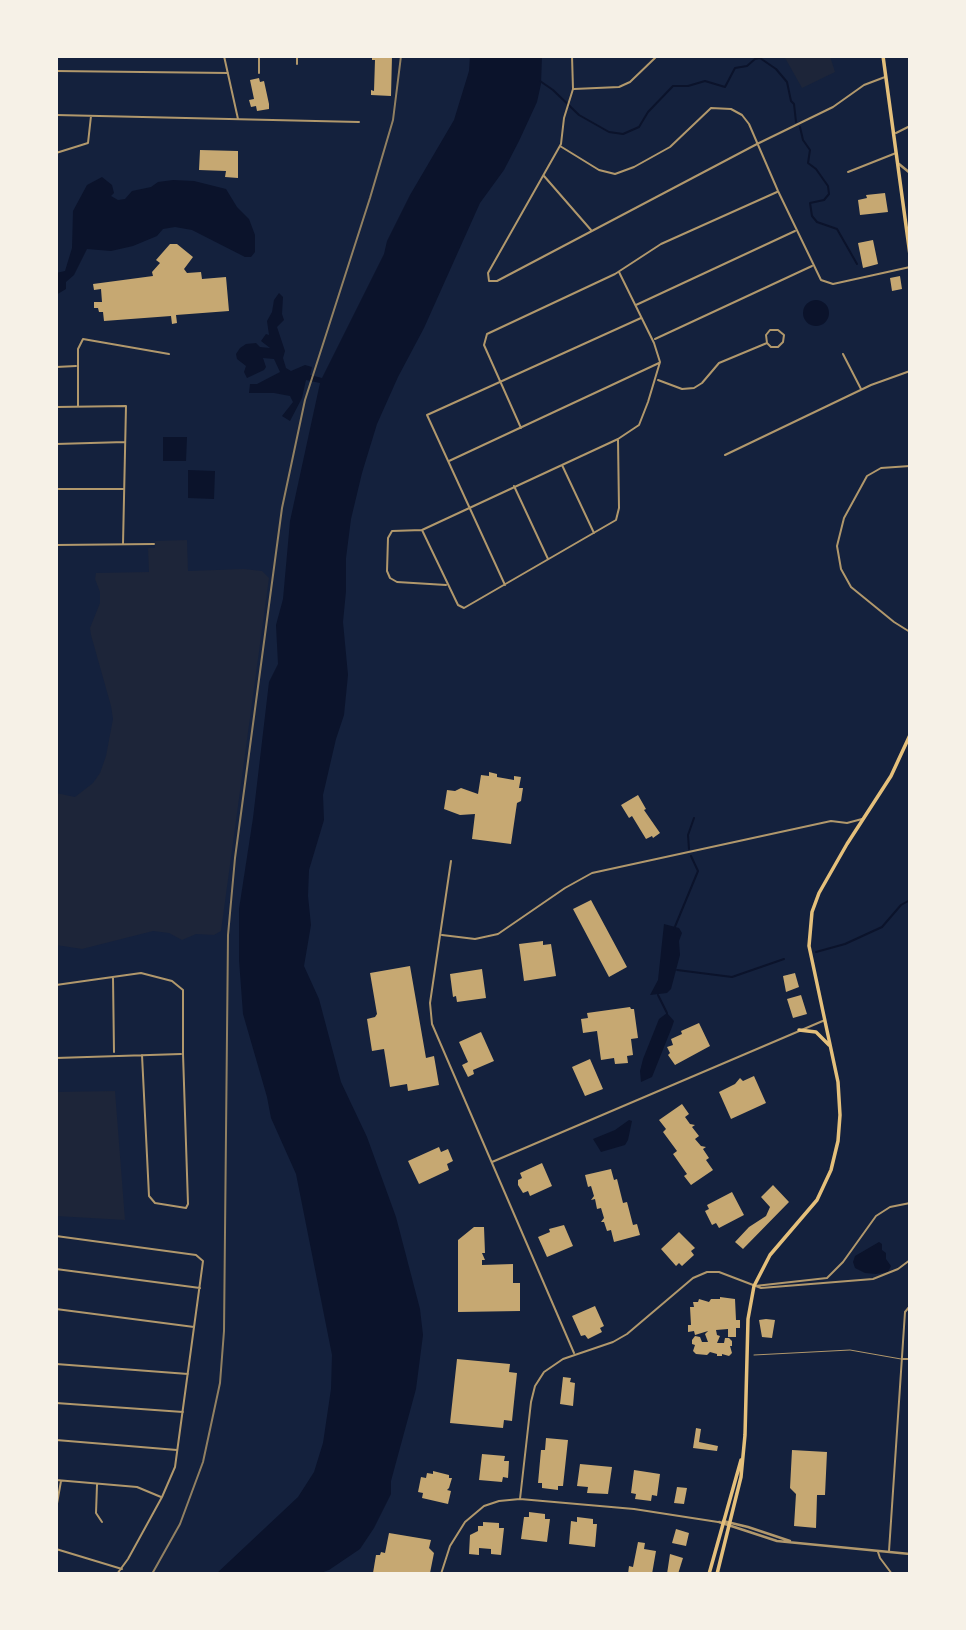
<!DOCTYPE html>
<style>
body{margin:0}
#map{position:relative;width:966px;height:1630px;overflow:hidden;background:#14213d;font-family:Manrope,sans-serif}
canvas{display:block}
.frame{position:absolute;inset:0;border:58px solid #f6f1e7;pointer-events:none}
</style>
<div id="map">
<canvas width="966" height="1630"></canvas>
<div class="frame"></div>
</div>
<script>
const ctx = document.querySelector('canvas').getContext('2d');
ctx.lineJoin = 'round';
function paint(path, color) {
  ctx.fillStyle = color;
  ctx.fill(path, 'evenodd');
}
function poly(rows) {
  const path = new Path2D();
  for (const r of rows) {
    if (r.length === 3) {
      path.moveTo(r[0] + r[2], r[1]);
      path.arc(r[0], r[1], r[2], 0, 2 * Math.PI);
      continue;
    }
    path.moveTo(r[0], r[1]);
    for (let i = 2; i < r.length; i += 2) path.lineTo(r[i], r[i + 1]);
  }
  return path;
}
function trace(path, color, width, dash) {
  ctx.strokeStyle = color;
  ctx.lineWidth = width;
  ctx.lineCap = dash ? 'butt' : 'round';
  ctx.setLineDash(dash || []);
  ctx.stroke(path);
}
paint(poly([
 [784,56,830,56,835,72,802,88],
 [187,540,188,571,244,569,262,571,269,578,221,931,214,935,196,934,182,940,169,933,153,931,82,949,56,945,56,793,75,797,93,783,100,773,106,756,113,719,111,706,91,635,90,628,100,603,100,592,95,579,96,573,149,572,148,548,155,548,155,541],
 [115,1091,125,1220,56,1216,56,1092]
]), '#1d2539');
paint(poly([
 [470,56,542,56,541,84,537,102,519,141,504,170,480,203,424,328,398,377,377,424,362,473,351,519,346,558,346,591,343,622,348,675,344,715,336,739,323,795,324,820,309,870,308,896,311,925,304,966,319,999,341,1082,367,1137,396,1217,420,1309,423,1335,416,1389,391,1481,391,1494,374,1528,360,1549,329,1570,318,1574,216,1574,298,1497,314,1472,323,1443,331,1389,332,1355,296,1174,271,1118,267,1097,243,1014,239,960,239,909,253,818,269,682,278,664,276,625,283,599,290,521,320,383,306,380,302,398,290,421,282,416,293,402,290,396,274,393,249,393,250,384,257,384,280,372,274,359,263,358,266,367,264,370,247,378,244,372,246,366,237,359,236,354,240,348,246,344,256,343,260,347,270,348,261,341,266,334,269,335,267,321,272,312,274,300,279,293,283,297,282,314,284,320,277,327,285,351,283,358,286,368,291,371,305,365,312,367,310,375,322,378,384,254,387,241,410,195,454,120,469,71],
 [102,177,112,185,114,193,111,196,118,200,125,199,132,191,151,187,158,182,173,180,194,181,226,189,237,207,249,219,255,235,255,252,251,257,245,257,192,230,175,227,163,229,157,236,133,246,111,251,87,249,74,275,66,282,66,289,56,295,56,273,65,271,72,248,73,211,87,185],
 [816,313,13],
 [163,437,187,437,186,461,163,461],
 [188,470,215,471,214,499,188,498],
 [664,924,679,928,682,933,679,941,680,955,671,989,667,993,650,995,658,980],
 [667,1013,674,1021,672,1027,652,1077,641,1082,640,1071,643,1059,659,1019],
 [629,1120,632,1121,628,1140,625,1145,601,1152,593,1139,615,1130],
 [879,1242,882,1244,882,1250,886,1253,886,1259,891,1266,888,1272,876,1274,865,1273,855,1268,853,1262,855,1256]
]), '#0b132b');
trace(poly([
 [540,81,553,90,579,115,609,132,623,134,639,127,648,112,673,86,688,86,705,81,725,87,735,68,747,66,755,59,760,58,776,69,787,82,791,101,794,104,796,122],
 [800,127,803,140,810,150,808,163,816,169,828,186,829,194,824,200,810,203,812,216,817,222,837,229,857,264],
 [689,849,688,835,694,818],
 [674,929,698,871,691,856],
 [816,952,845,944,882,927,901,905,910,900],
 [677,970,732,977,784,959],
 [658,995,667,1013]
]), '#0b132b', 2);
paint(poly([
 [372,56,392,56,391,96,371,95,371,90,374,91,375,60,372,60],
 [259,78,260,82,264,81,269,104,269,109,257,111,256,106,251,107,249,100,254,99,250,80],
 [200,150,238,151,238,178,225,177,226,171,199,170],
 [885,193,888,212,860,215,858,200,867,198,866,195],
 [873,240,878,264,863,268,858,243],
 [170,244,177,244,193,257,184,269,187,273,201,272,202,279,226,277,229,311,176,315,177,323,172,324,171,316,104,321,103,312,99,312,98,308,94,308,94,302,102,302,101,289,94,290,93,284,153,276,152,272,160,263,156,260],
 [900,276,902,289,892,291,890,278],
 [489,772,497,774,497,777,514,780,514,776,521,777,519,788,523,788,521,801,517,803,511,844,472,839,475,814,460,815,444,809,447,790,455,791,461,788,478,794,481,775,489,776],
 [638,795,646,809,644,810,660,833,653,838,652,836,646,839,632,816,629,818,621,805],
 [591,900,627,967,609,977,573,909],
 [543,941,543,945,551,944,556,976,524,981,519,944],
 [410,966,426,1058,434,1056,439,1085,408,1091,407,1084,390,1087,384,1049,372,1051,367,1019,375,1017,377,1014,370,973],
 [482,969,486,998,457,1002,456,996,453,997,450,974],
 [795,973,799,987,786,992,783,976],
 [801,995,807,1014,793,1018,787,999],
 [630,1007,631,1009,634,1009,638,1038,631,1039,633,1055,627,1056,628,1063,615,1064,614,1058,601,1060,597,1031,583,1033,581,1019,588,1018,587,1013],
 [699,1023,710,1046,675,1065,668,1055,670,1053,667,1047,673,1045,671,1039,682,1034,681,1031],
 [481,1032,494,1061,473,1070,474,1074,468,1077,462,1065,468,1062,459,1042],
 [590,1059,603,1089,585,1096,572,1067],
 [754,1076,766,1103,731,1119,719,1092,735,1084,740,1078,743,1081],
 [682,1104,689,1114,685,1117,690,1124,695,1125,692,1127,699,1136,695,1139,701,1146,706,1147,703,1149,709,1158,706,1160,713,1170,691,1185,684,1176,687,1174,673,1154,677,1151,663,1132,666,1129,659,1120],
 [439,1147,441,1152,448,1149,453,1161,447,1164,449,1170,419,1184,408,1161],
 [542,1163,552,1186,530,1196,528,1191,523,1193,518,1185,518,1180,522,1178,520,1173],
 [611,1169,614,1180,617,1179,623,1203,627,1202,633,1225,637,1224,640,1235,614,1242,611,1230,607,1231,604,1222,601,1222,604,1218,601,1208,597,1209,595,1199,591,1200,594,1196,591,1186,588,1187,585,1175],
 [773,1185,789,1202,743,1249,735,1242,749,1227,766,1216,770,1207,761,1197],
 [732,1192,744,1215,719,1228,716,1223,712,1225,705,1211,709,1209,707,1205],
 [564,1225,573,1246,547,1257,538,1237,550,1232,549,1229],
 [474,1227,484,1227,485,1253,482,1253,485,1260,482,1260,482,1265,513,1264,513,1283,520,1283,520,1311,458,1312,458,1240],
 [679,1232,695,1248,691,1251,694,1255,682,1266,679,1263,676,1266,661,1249],
 [720,1297,735,1299,736,1320,740,1320,740,1328,736,1328,736,1337,728,1337,728,1329,716,1330,717,1335,720,1336,717,1343,724,1343,725,1338,729,1338,732,1341,732,1346,730,1346,732,1353,729,1356,722,1354,722,1356,717,1356,717,1354,710,1352,707,1355,696,1354,693,1351,695,1345,692,1344,692,1340,695,1336,700,1337,702,1342,708,1342,705,1334,708,1331,695,1335,694,1331,688,1332,688,1325,691,1325,690,1307,694,1307,693,1302,698,1302,699,1299,709,1302,711,1299,720,1299],
 [595,1306,604,1326,600,1328,602,1332,588,1339,585,1335,581,1336,572,1316],
 [766,1319,775,1320,772,1338,762,1337,759,1320],
 [457,1359,510,1364,509,1372,517,1373,512,1421,504,1420,503,1428,450,1423],
 [563,1377,571,1378,570,1382,575,1383,573,1406,560,1404],
 [696,1428,701,1429,699,1442,718,1446,717,1451,693,1448],
 [546,1438,568,1440,563,1486,558,1486,558,1490,542,1488,542,1483,538,1483,541,1450,545,1450],
 [792,1450,827,1452,825,1495,817,1495,816,1528,794,1526,796,1494,790,1488],
 [482,1454,505,1456,504,1461,509,1461,508,1478,503,1477,502,1482,479,1480],
 [580,1464,612,1467,608,1494,587,1493,588,1487,577,1486],
 [634,1470,660,1474,657,1496,652,1495,651,1501,635,1499,636,1494,631,1493],
 [433,1471,449,1475,449,1478,452,1478,449,1488,447,1490,451,1491,448,1504,422,1498,423,1493,418,1492,421,1477,426,1478,427,1473,433,1474],
 [677,1487,687,1488,684,1504,674,1503],
 [529,1512,545,1514,545,1519,550,1519,547,1542,521,1539,524,1517,529,1517],
 [577,1517,593,1519,593,1524,597,1524,595,1547,569,1544,571,1521,577,1522],
 [483,1522,499,1523,499,1528,504,1528,501,1555,491,1554,491,1549,479,1548,479,1555,469,1554,470,1535,478,1531,478,1526,483,1526],
 [676,1529,689,1533,686,1546,672,1543],
 [389,1533,431,1540,429,1548,434,1553,430,1573,373,1573,376,1555,380,1555,381,1552,385,1553],
 [638,1542,645,1543,644,1549,656,1551,652,1574,628,1574,629,1566,633,1567],
 [670,1554,683,1558,678,1574,667,1574]
]), '#c6a872');
trace(poly([
 [754,1355,850,1350,901,1359]
]), '#b1986c', 1);
trace(poly([
 [224,56,238,119],
 [297,56,297,64],
 [572,56,573,89,564,118,561,144,488,273,489,281,497,281,757,144,833,107,864,85,885,77],
 [56,71,228,73],
 [259,73,259,56],
 [574,89,619,87,630,82,657,56],
 [56,115,359,122],
 [896,133,910,126],
 [560,146,599,170,615,174,634,167,670,147,711,108,731,109,742,115,749,124,778,191,821,280,833,284,910,267],
 [56,153,88,143,91,116],
 [848,172,896,153],
 [544,176,591,230],
 [636,305,795,231],
 [655,339,812,266],
 [843,354,861,389],
 [56,367,76,366],
 [658,380,682,389,694,388,702,383,719,363,767,343,766,335,770,330,778,330,784,335,783,342,778,347,771,347,767,343],
 [78,406,78,349,83,339,169,354],
 [56,407,126,406,123,544],
 [521,428,484,345,487,334,615,274,661,244,777,192],
 [56,444,125,442],
 [725,455,871,385,910,371],
 [449,461,659,363],
 [562,465,594,533],
 [910,466,881,468,867,476,844,518,837,546,841,569,851,587,894,622,910,632],
 [514,486,548,559],
 [56,489,124,489],
 [422,530,458,605,464,608,616,520,619,508,618,440],
 [56,545,154,544],
 [446,585,397,582,390,578,387,571,388,538,392,531,422,530,618,439,639,425,648,402,660,362,654,343,619,272],
 [505,585,427,415,641,318],
 [451,861,430,1003,432,1024,574,1353],
 [442,935,475,939,498,934,565,888,592,873,831,821,847,823,862,819],
 [113,978,114,1052],
 [56,985,141,973,172,981,183,990,183,1054,188,1204,186,1208,155,1203,149,1196,142,1055],
 [56,1058,181,1054],
 [492,1162,825,1020],
 [56,1236,196,1255,203,1261,175,1467,162,1497,128,1559,117,1574],
 [56,1269,200,1288],
 [755,1286,827,1278,843,1262,876,1216,890,1207,910,1203],
 [56,1309,194,1327],
 [903,1359,910,1359],
 [56,1364,188,1374],
 [56,1403,183,1412],
 [56,1440,177,1450],
 [56,1480,137,1487,161,1497],
 [97,1485,96,1513,102,1522],
 [520,1499,531,1402,535,1386,544,1372,563,1359,613,1342,627,1334,693,1278,707,1272,719,1272,761,1288,873,1279,898,1269,910,1260],
 [56,1509,61,1481],
 [56,1549,122,1569],
 [889,1551,905,1312,910,1306],
 [878,1552,880,1558,892,1574],
 [441,1574,450,1546,465,1522,484,1506,499,1501,520,1499,634,1509,718,1522]
]), '#b1986c', 2);
trace(poly([
 [899,164,910,173],
 [723,1521,748,1527,790,1541],
 [719,1522,777,1541,910,1554]
]), '#b1986c', 2.5);
trace(poly([
 [883,56,910,255],
 [799,1030,816,1032,829,1045],
 [709,1574,741,1460],
 [717,1574,741,1477,745,1435,748,1319,754,1286,770,1255,817,1200,831,1170,838,1141,840,1115,838,1082,809,946,812,912,819,893,847,844,891,776,910,735]
]), '#e5c07b', 3.5);
trace(poly([
 [152,1574,180,1524,203,1462,220,1383,224,1331,228,935,235,858,282,508,305,400,370,198,393,120,401,56]
]), '#918062', 2);
</script>
